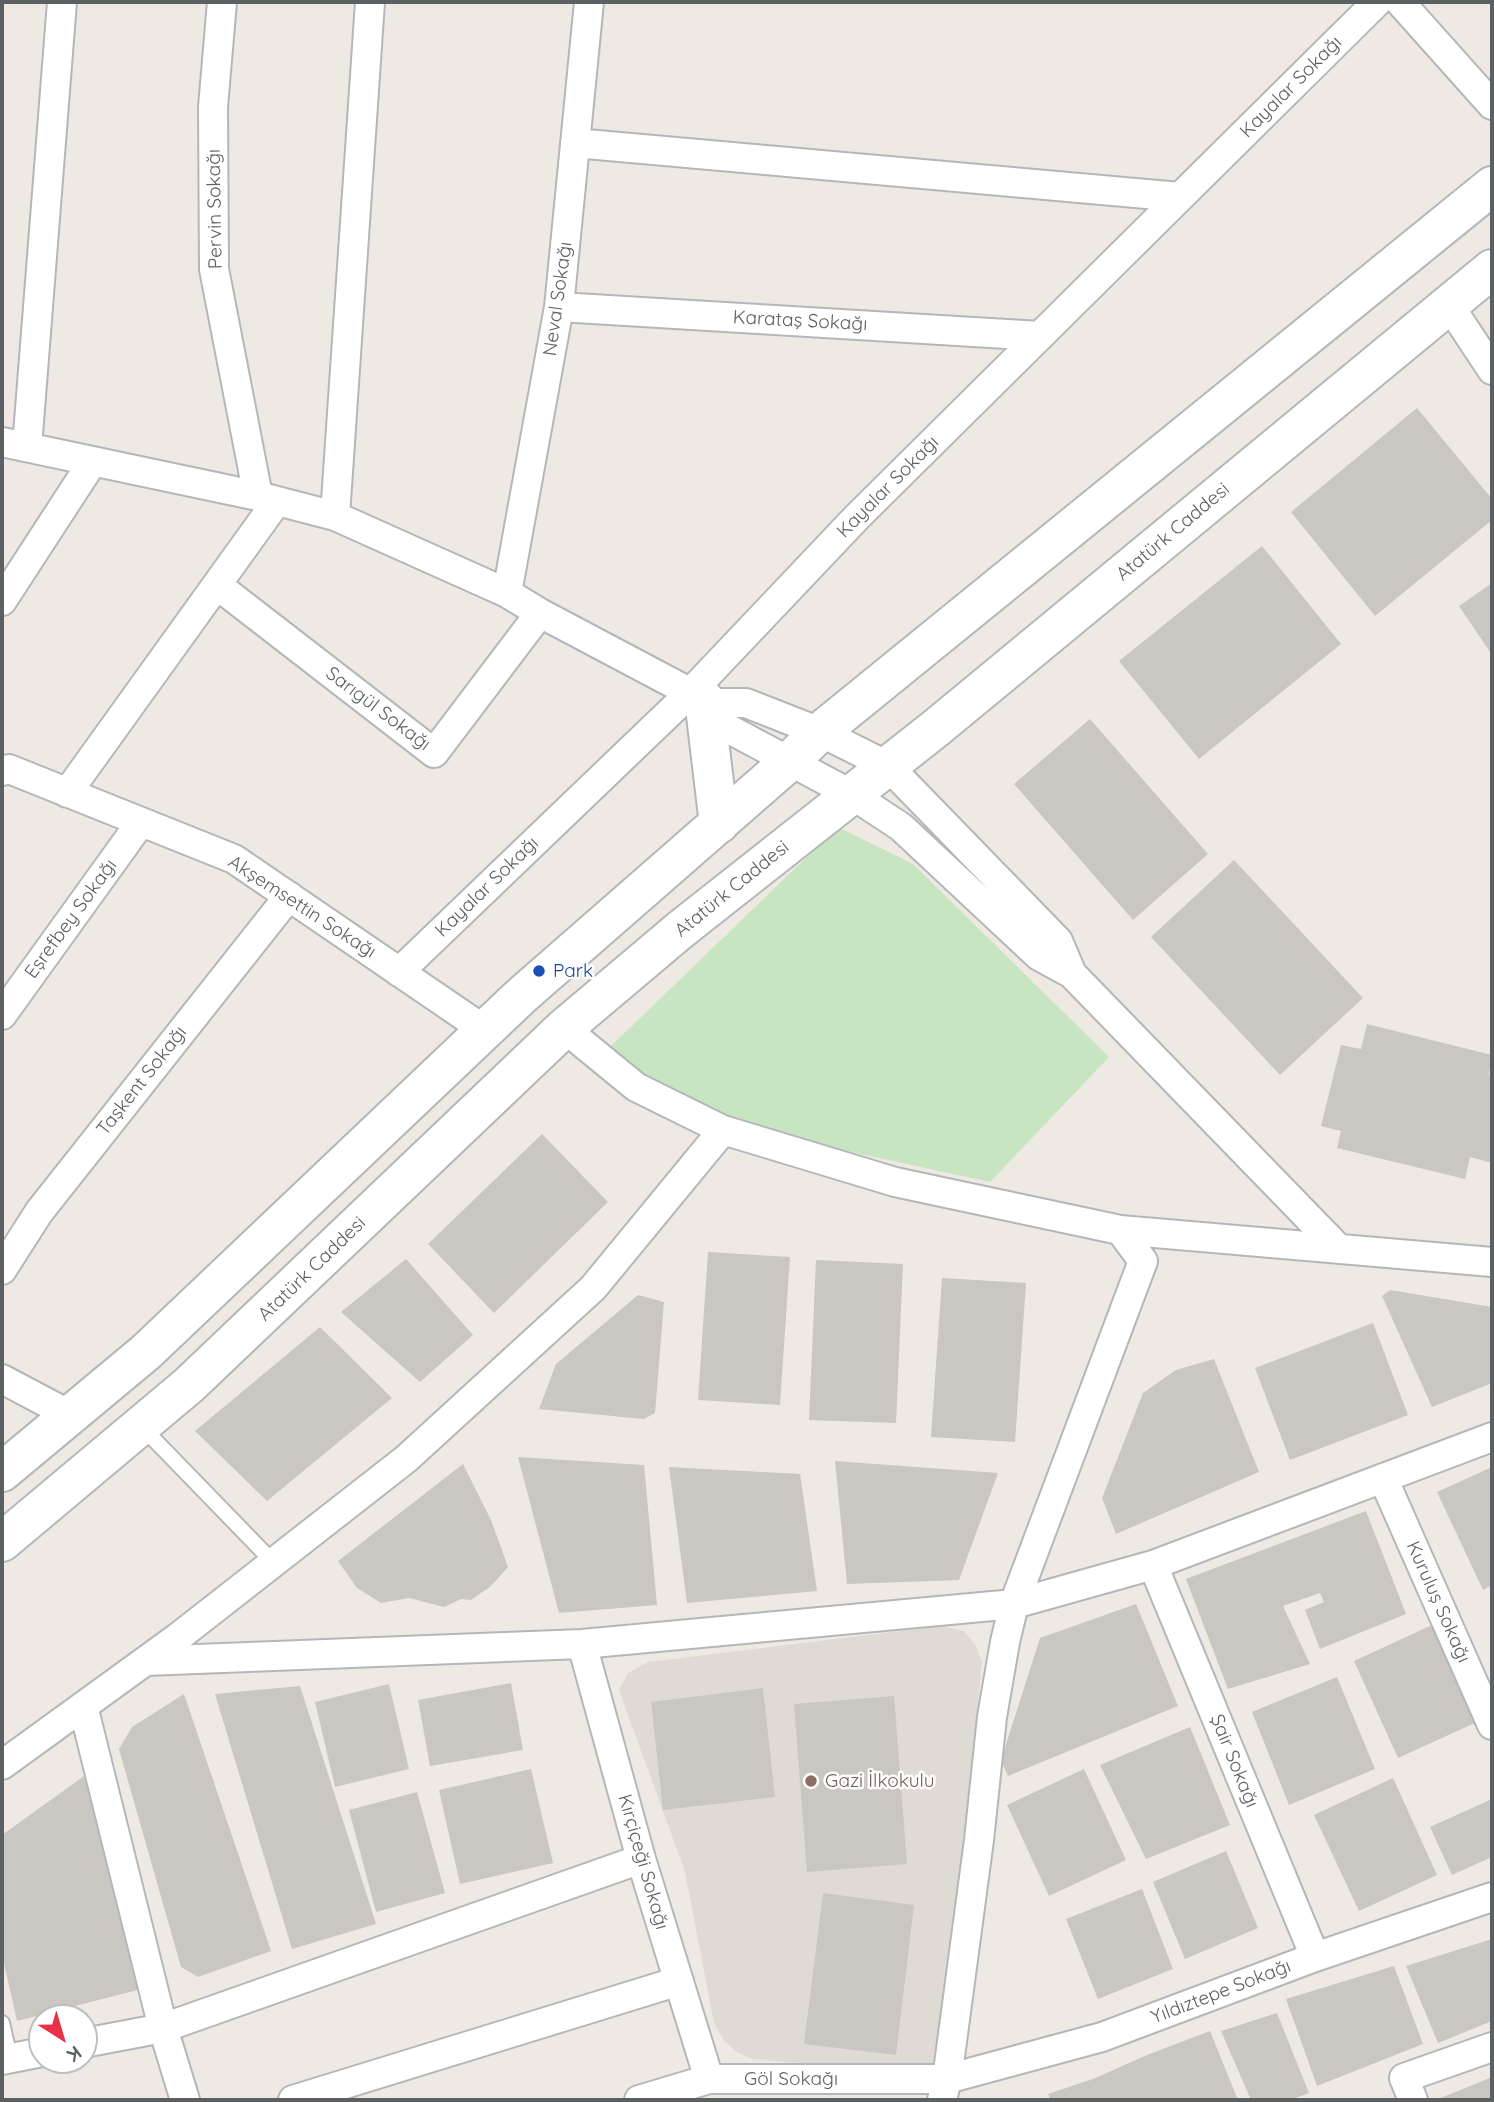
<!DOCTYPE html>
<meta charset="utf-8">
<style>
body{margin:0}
#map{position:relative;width:1494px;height:2102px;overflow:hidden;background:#eee9e3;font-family:Quicksand,sans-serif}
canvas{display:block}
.frame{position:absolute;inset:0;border:4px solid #5b6063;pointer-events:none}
.north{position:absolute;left:28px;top:2004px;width:70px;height:70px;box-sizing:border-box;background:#fff;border:2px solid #bdbfc1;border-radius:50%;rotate:143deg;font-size:19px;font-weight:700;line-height:28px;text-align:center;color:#5b6063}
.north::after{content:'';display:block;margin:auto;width:24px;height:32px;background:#e63147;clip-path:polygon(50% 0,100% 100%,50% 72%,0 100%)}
</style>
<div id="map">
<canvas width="1494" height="2102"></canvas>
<div class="frame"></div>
<div class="north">K</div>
</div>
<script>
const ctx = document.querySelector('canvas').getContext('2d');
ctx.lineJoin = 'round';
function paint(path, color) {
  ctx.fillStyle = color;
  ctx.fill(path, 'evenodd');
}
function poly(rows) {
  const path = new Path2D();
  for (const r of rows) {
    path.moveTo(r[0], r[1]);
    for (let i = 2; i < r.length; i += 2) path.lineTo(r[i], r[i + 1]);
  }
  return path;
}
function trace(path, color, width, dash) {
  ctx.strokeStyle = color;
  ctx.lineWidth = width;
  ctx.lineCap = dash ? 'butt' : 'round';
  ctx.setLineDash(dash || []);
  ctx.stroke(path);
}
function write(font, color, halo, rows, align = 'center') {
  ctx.font = font + ' Quicksand,sans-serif';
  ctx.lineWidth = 5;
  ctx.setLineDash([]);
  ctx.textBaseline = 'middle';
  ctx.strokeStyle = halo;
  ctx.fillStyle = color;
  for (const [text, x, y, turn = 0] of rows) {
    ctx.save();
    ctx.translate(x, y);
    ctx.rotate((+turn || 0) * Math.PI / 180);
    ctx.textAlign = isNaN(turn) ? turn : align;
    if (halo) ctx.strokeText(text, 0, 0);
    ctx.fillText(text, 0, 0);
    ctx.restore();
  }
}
paint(poly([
 [941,1626,964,1631,976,1646,982,1662,941,2056,934,2069,918,2074,753,2059,738,2053,724,2041,714,2023,685,1872,619,1690,628,1673,648,1662]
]), '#e0dad4');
paint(poly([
 [838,827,913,864,1109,1057,990,1182,690,1117,608,1049]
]), '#c7e5c0');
paint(poly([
 [1417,408,1492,499,1492,520,1375,616,1291,512],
 [1262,546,1341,644,1199,759,1119,661],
 [1492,583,1492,655,1459,606],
 [1090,719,1208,854,1133,920,1014,784],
 [1234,860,1363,998,1280,1075,1151,937],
 [1367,1024,1492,1055,1489,1075,1492,1076,1492,1163,1470,1157,1465,1179,1337,1148,1341,1131,1321,1126,1341,1045,1361,1049],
 [542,1134,608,1202,494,1313,428,1244],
 [708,1252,790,1257,780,1405,698,1400],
 [406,1259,473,1335,420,1382,341,1312],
 [816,1260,903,1264,896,1423,809,1420],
 [942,1278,1026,1283,1015,1442,931,1437],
 [1390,1290,1492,1307,1492,1383,1432,1407,1382,1296],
 [638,1295,664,1302,655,1413,644,1419,539,1409,556,1364],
 [1373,1323,1408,1415,1290,1460,1255,1368],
 [320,1327,392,1398,267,1501,195,1431],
 [1214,1359,1259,1472,1116,1534,1102,1498,1143,1393,1176,1370],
 [518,1457,644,1465,657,1605,559,1613],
 [835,1461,998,1473,959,1580,847,1584],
 [463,1464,491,1520,508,1567,491,1586,471,1600,461,1599,444,1607,409,1598,381,1603,357,1588,338,1561],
 [669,1467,800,1474,817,1591,687,1603],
 [1492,1467,1492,1585,1483,1590,1437,1492],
 [1366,1511,1406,1614,1320,1649,1305,1610,1324,1602,1320,1593,1283,1606,1310,1664,1228,1689,1186,1579],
 [1136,1604,1178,1706,1008,1776,1001,1760,1040,1638],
 [1432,1625,1477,1722,1398,1758,1354,1661],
 [1337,1677,1375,1769,1289,1805,1252,1712],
 [511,1683,523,1750,430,1766,418,1700],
 [389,1684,409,1769,335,1787,315,1702],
 [300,1686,376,1924,292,1949,215,1694],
 [763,1688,775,1797,663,1810,651,1702],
 [184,1694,271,1951,198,1977,181,1967,119,1749,132,1727],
 [894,1696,907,1864,807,1872,794,1704],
 [1190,1727,1230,1825,1146,1859,1100,1765],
 [531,1769,553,1863,460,1884,439,1790],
 [1084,1769,1126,1860,1049,1896,1007,1805],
 [84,1776,145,1988,17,2021,2,1954,2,1835],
 [1393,1778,1437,1875,1359,1911,1314,1815],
 [417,1792,445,1893,376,1912,349,1810],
 [1492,1799,1492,1857,1452,1875,1430,1827],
 [1226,1851,1258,1928,1185,1959,1153,1882],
 [1142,1889,1173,1969,1098,1999,1066,1919],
 [823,1893,914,1905,896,2055,804,2044],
 [1492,1939,1492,2021,1438,2043,1406,1966],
 [1394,1966,1423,2044,1317,2086,1286,1999],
 [1277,2013,1309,2093,1290,2100,1251,2100,1221,2031],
 [1210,2031,1238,2100,1051,2100,1048,2094,1093,2079,1147,2055],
 [1492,2077,1492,2100,1436,2100]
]), '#cac6c2');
const service = poly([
 [142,1427,274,1563],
 [2,2023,10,2058]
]);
const minor = poly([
 [222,2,213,107,214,269,258,496],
 [1400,2,1492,105],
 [575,143,1180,197],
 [1449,305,1492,370],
 [559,307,1040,336],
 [2,442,258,496,335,516,507,593,540,613,710,703,727,728,851,794,901,827,1039,956,1072,974,1339,1249],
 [27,447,62,2],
 [335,516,370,2],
 [217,585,434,753,540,613],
 [507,593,559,307,589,2],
 [2,601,93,461],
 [710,703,746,703,820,732,888,766,1058,941,1072,974],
 [2,771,9,769,234,859,486,1031],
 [67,793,277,501],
 [399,972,691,692,857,517,1377,2],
 [2,1015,141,822],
 [564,1028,636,1087,723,1130,895,1182,1120,1230,1143,1261,1014,1604,1005,1642,992,1717,979,1840,947,2079,942,2100],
 [1120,1230,1492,1262],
 [2,1270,39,1212,289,896],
 [2,1379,70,1415],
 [1383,1478,1492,1725],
 [1153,1565,1315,1957],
 [582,1644,641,1859,709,2079],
 [146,1661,582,1644,1014,1604,1153,1565,1492,1437],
 [83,1706,163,2028,185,2100],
 [2,1765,177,1638,406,1459,593,1288,723,1130],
 [84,2043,163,2028,641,1859],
 [2,2060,42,2052],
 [293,2100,679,1981],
 [639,2100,709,2079,947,2079,1102,2037,1315,1957,1492,1897],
 [1413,2100,1404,2078,1492,2047]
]);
const secondary = poly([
 [704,699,719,824],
 [2,1472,146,1352,521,996,790,761,820,732,1492,186],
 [2,1542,189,1385,564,1028,680,930,936,728,1492,269]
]);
trace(service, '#b4b7ba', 18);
trace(minor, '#b4b7ba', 32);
trace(secondary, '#b2b7ba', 42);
trace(service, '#fff', 14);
trace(minor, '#fff', 28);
trace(secondary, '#fff', 38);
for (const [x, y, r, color] of [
 [539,971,7,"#1a4fb4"],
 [811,1781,7,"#8d6e63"]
]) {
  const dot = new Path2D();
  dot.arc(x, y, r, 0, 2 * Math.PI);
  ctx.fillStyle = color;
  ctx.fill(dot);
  trace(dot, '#fff', 2.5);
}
write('19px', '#5b6063', '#fff', [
 ["Kayalar Sokağı",1291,87,-45],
 ["Pervin Sokağı",215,209,-91],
 ["Neval Sokağı",558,299,-82],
 ["Karataş Sokağı",800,321,3],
 ["Kayalar Sokağı",888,487,-45],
 ["Atatürk Caddesi",1173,532,-40],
 ["Sarıgül Sokağı",378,709,37],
 ["Kayalar Sokağı",487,887,-44],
 ["Atatürk Caddesi",732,889,-39],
 ["Akşemsettin Sokağı",302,907,33],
 ["Eşrefbey Sokağı",71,919,-54],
 ["Taşkent Sokağı",142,1081,-52],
 ["Atatürk Caddesi",312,1269,-44],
 ["Kuruluş Sokağı",1438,1602,66],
 ["Şair Sokağı",1234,1761,68],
 ["Kırçiçeği Sokağı",643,1862,74],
 ["Yıldıztepe Sokağı",1221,1992,-21],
 ["Göl Sokağı",791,2079]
]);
write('19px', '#164399', '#fff', [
 ["Park",553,971]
], 'left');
write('19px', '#785e54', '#fff', [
 ["Gazi İlkokulu",825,1781]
], 'left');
</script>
